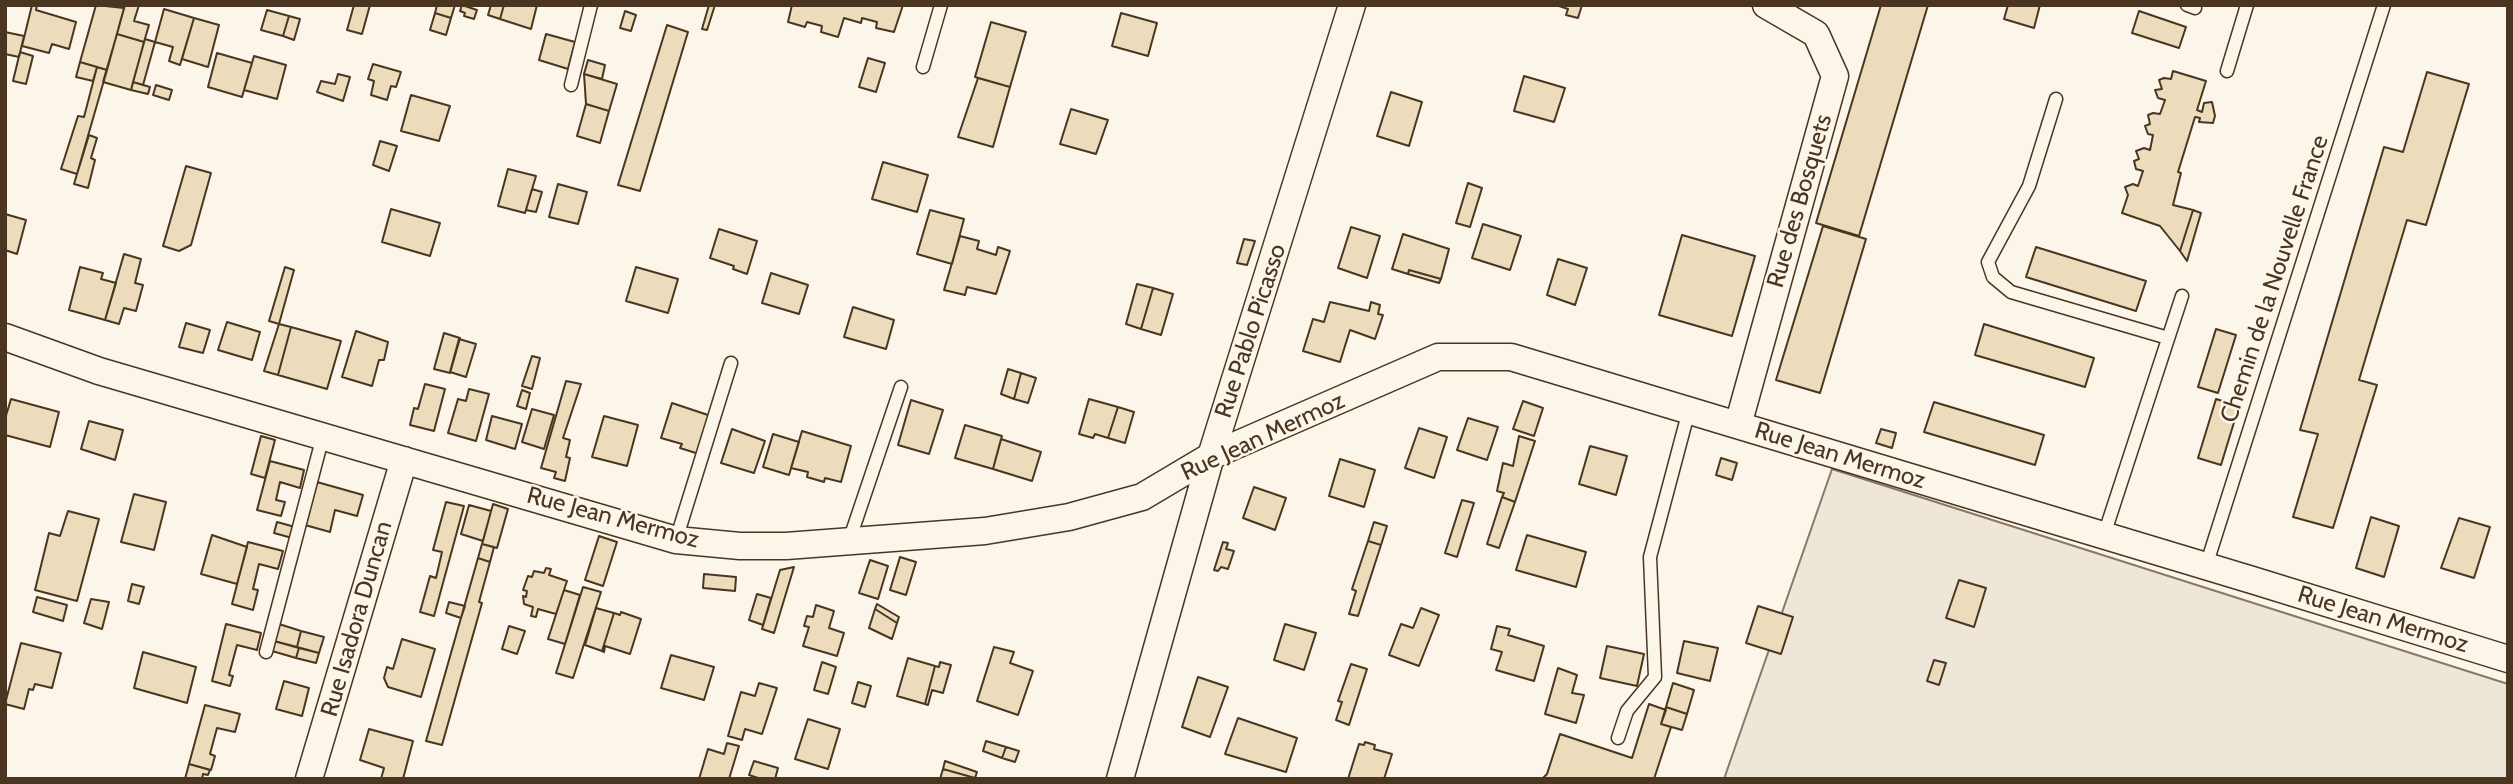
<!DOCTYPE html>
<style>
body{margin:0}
#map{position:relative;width:2513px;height:784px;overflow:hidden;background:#fbf6e9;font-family:Cabin,sans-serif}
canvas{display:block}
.frame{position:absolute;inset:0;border:7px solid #4a3520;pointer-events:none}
</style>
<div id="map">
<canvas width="2513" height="784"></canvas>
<div class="frame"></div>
</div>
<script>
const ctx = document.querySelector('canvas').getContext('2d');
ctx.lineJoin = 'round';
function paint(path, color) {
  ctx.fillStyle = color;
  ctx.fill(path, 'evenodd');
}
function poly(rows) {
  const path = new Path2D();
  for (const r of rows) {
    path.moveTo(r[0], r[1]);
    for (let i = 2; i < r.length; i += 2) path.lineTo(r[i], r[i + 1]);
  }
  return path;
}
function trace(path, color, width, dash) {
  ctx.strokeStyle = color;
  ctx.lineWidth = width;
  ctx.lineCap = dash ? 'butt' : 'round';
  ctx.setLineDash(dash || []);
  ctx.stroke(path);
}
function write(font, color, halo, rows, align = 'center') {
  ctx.font = font + ' Cabin,sans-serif';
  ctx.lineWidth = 5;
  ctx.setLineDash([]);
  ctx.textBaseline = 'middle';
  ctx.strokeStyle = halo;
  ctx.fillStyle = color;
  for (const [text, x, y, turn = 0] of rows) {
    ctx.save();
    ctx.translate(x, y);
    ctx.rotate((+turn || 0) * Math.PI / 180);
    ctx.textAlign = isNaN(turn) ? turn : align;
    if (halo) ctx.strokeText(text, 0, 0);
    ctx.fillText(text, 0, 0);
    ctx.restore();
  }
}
const green = poly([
 [1832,469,2508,684,2508,779,1724,779,1832,469]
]);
paint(green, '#ede6d9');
trace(green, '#887966', 2);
const building = poly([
 [32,5,37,5,36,10,76,22,69,49,52,44,49,53,22,46,32,5],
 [96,5,124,8,107,70,80,62,96,5],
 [125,5,139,5,134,21,149,25,144,42,117,34,125,5],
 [354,5,370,5,362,34,347,30,354,5],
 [437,5,455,5,451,18,435,13,437,5],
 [462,5,477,10,474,19,464,16,465,13,460,11,462,5],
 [491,5,504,5,500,19,488,15,491,5],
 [504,5,537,5,531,29,500,19,504,5],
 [709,5,715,5,707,30,702,29,709,5],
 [792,5,903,5,894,32,876,28,877,22,862,18,861,23,844,18,838,37,821,32,822,26,807,22,805,27,788,22,792,5],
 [1556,5,1582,5,1578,18,1566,15,1568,9,1556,5],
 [1881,5,1928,5,1859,236,1816,223,1881,5],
 [2008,5,2040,5,2034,28,2004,19,2008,5],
 [164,9,194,18,180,65,169,61,173,47,155,42,164,9],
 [267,10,289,16,283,36,261,30,267,10],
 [625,11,636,15,631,31,620,28,625,11],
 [2139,11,2186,27,2179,48,2132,33,2139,11],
 [435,13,451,18,446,35,430,30,435,13],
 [1121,13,1157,23,1148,56,1112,46,1121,13],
 [289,16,300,19,294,40,283,36,289,16],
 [194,18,219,25,208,67,182,59,194,18],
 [991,22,1026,32,1010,87,975,77,991,22],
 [667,25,688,32,640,191,618,185,667,25],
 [5,32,24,36,19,57,5,54,5,32],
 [117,34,144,42,131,90,103,82,117,34],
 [546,34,575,42,568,69,539,60,546,34],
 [145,39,155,42,143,85,133,82,145,39],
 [20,52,33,56,26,84,13,81,20,52],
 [217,53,252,63,242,97,208,87,217,53],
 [254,56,286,65,277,99,244,90,254,56],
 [868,58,885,63,876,92,859,87,868,58],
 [588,60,605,65,602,79,584,74,588,60],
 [80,62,97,67,93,81,76,77,80,62],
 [373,64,401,72,396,87,391,86,387,100,371,95,374,81,368,79,373,64],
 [97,67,107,70,77,174,61,169,78,116,84,117,97,67],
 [2173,71,2206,81,2197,110,2202,112,2204,103,2212,102,2215,116,2213,123,2199,122,2200,118,2195,117,2178,172,2181,173,2173,205,2193,210,2180,251,2160,226,2122,213,2128,195,2125,187,2133,184,2138,186,2143,171,2136,169,2134,161,2139,159,2136,151,2144,148,2150,150,2153,135,2148,134,2145,126,2150,124,2148,115,2153,113,2160,114,2165,100,2158,98,2155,90,2162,89,2159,80,2164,78,2171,79,2173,71],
 [2427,72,2469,84,2426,225,2407,220,2359,380,2377,385,2333,528,2293,517,2318,434,2300,430,2384,147,2403,152,2427,72],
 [338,74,350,77,343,101,317,92,321,81,335,84,338,74],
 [584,74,617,84,609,111,586,104,584,74],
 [1524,76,1565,88,1554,122,1514,111,1524,76],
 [978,78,1010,87,993,147,958,137,978,78],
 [133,82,150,87,148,94,131,90,133,82],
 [156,85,172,90,169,100,153,95,156,85],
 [1391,92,1422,102,1409,146,1377,136,1391,92],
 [411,95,450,106,439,141,401,131,411,95],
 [586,104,609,111,600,143,577,136,586,104],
 [1071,109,1108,120,1096,154,1060,144,1071,109],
 [89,135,97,138,91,158,95,160,88,188,74,184,89,135],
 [380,141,397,146,389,171,373,165,380,141],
 [883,162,928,175,917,212,872,199,883,162],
 [186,166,211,173,191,245,179,251,163,246,186,166],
 [508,169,536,176,525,213,498,206,508,169],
 [1468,183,1482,188,1470,227,1456,223,1468,183],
 [558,184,587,192,578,224,549,217,558,184],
 [532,189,542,192,536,212,526,210,532,189],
 [391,209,440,223,430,256,382,242,391,209],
 [930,210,964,219,952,264,917,254,930,210],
 [2193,210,2201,213,2187,261,2180,251,2193,210],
 [5,214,26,220,17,254,5,250,5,214],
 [1483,224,1521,236,1510,270,1472,258,1483,224],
 [1823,226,1866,239,1820,393,1776,380,1823,226],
 [1351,227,1380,236,1367,278,1338,268,1351,227],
 [719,229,757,241,747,274,733,269,734,266,710,258,719,229],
 [1403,234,1449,249,1441,279,1409,270,1408,274,1392,269,1403,234],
 [1682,235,1755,256,1732,336,1659,315,1682,235],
 [960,236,979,241,977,249,996,255,998,247,1010,251,996,294,967,287,965,295,944,290,960,236],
 [1244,239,1255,241,1247,265,1237,263,1244,239],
 [2036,247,2146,281,2136,311,2026,277,2036,247],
 [124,254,141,259,135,283,143,285,136,311,124,308,119,324,105,320,124,254],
 [1558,259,1587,268,1575,305,1547,295,1558,259],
 [80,267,103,273,101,279,116,283,105,320,69,310,80,267],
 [285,267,294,270,279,324,269,321,285,267],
 [636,267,678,279,668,313,626,301,636,267],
 [1409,270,1441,279,1439,283,1408,274,1409,270],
 [771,273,808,285,799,314,762,303,771,273],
 [1137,284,1153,288,1141,329,1126,324,1137,284],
 [1153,288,1173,294,1161,335,1141,329,1153,288],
 [1330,302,1369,311,1371,302,1380,305,1378,314,1383,315,1375,339,1350,330,1340,362,1303,351,1313,319,1324,322,1330,302],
 [853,307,894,320,886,349,844,337,853,307],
 [227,322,260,332,252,360,218,350,227,322],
 [186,323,210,330,203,353,179,347,186,323],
 [279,324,291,327,278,375,264,371,279,324],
 [1984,324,2094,358,2085,387,1975,355,1984,324],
 [291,327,341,341,327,389,278,375,291,327],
 [2216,329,2236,335,2218,393,2198,387,2216,329],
 [356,331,388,342,384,360,379,360,372,386,342,377,356,331],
 [444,333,460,338,450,373,434,369,444,333],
 [459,339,476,344,466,377,450,372,459,339],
 [532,356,540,358,532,389,522,386,532,356],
 [1008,369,1021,373,1014,399,1001,394,1008,369],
 [1021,373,1036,378,1028,403,1014,399,1021,373],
 [566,381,581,384,563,438,570,440,566,457,570,458,565,481,554,478,556,472,541,468,566,381],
 [425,384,445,389,434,431,410,425,414,408,418,409,425,384],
 [469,389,489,394,476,441,448,433,458,399,466,401,469,389],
 [522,390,530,393,526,409,517,406,522,390],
 [11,399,59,412,50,447,5,435,5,419,11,399],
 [1089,399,1118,407,1108,438,1095,434,1093,438,1079,434,1089,399],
 [2216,399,2239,406,2221,465,2198,458,2216,399],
 [911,400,943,410,929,454,898,445,911,400],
 [1523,401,1543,408,1534,436,1513,429,1523,401],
 [1934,402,2044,435,2035,465,1924,432,1934,402],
 [672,403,711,416,699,454,680,448,682,444,661,438,672,403],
 [1118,407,1134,412,1125,443,1108,438,1118,407],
 [532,409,554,415,544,449,522,442,532,409],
 [492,416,522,424,515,449,486,440,492,416],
 [604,416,638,425,627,466,592,457,604,416],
 [1468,418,1498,427,1487,460,1457,450,1468,418],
 [89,421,123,430,115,460,81,449,89,421],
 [965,425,1002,436,993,469,955,458,965,425],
 [1419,428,1447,437,1434,478,1405,468,1419,428],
 [732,429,765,441,754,473,721,463,732,429],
 [1881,429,1896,433,1892,448,1876,443,1881,429],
 [802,431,851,446,841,482,825,478,824,482,807,477,808,472,791,468,802,431],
 [773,434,799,442,789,475,763,467,773,434],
 [261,436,275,440,265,478,251,474,261,436],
 [1519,436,1535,441,1515,502,1502,497,1504,493,1497,491,1503,463,1513,466,1519,436],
 [1001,439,1041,452,1032,481,993,469,1001,439],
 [1590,446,1627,456,1616,495,1579,484,1590,446],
 [1721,458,1737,463,1732,480,1716,475,1721,458],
 [1340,459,1375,470,1364,507,1329,496,1340,459],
 [270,461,304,470,300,488,280,482,276,500,285,502,281,516,257,510,270,461],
 [317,482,363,495,357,516,335,510,330,532,305,525,317,482],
 [1254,487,1286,498,1275,530,1243,518,1254,487],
 [134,494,166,502,154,550,121,542,134,494],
 [1502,497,1515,502,1499,548,1487,544,1502,497],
 [1462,500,1474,503,1457,557,1445,553,1462,500],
 [446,502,464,506,434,616,420,612,430,576,436,578,442,552,433,550,446,502],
 [493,504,508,509,497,548,482,544,493,504],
 [469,505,491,511,483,541,461,534,469,505],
 [68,511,99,519,77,601,35,590,49,533,60,536,68,511],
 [2371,517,2399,526,2384,577,2356,568,2371,517],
 [2459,518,2490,527,2474,578,2441,568,2459,518],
 [277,522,295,527,292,538,274,533,277,522],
 [1374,522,1387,526,1381,545,1368,541,1374,522],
 [212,535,247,547,237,584,201,574,212,535],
 [1527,535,1586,552,1576,587,1516,570,1527,535],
 [599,536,617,542,603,586,585,580,599,536],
 [1368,541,1381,545,1358,616,1349,614,1356,591,1352,589,1368,541],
 [248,542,283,551,278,569,259,564,253,589,258,590,253,610,232,604,248,542],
 [1223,542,1228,543,1226,549,1234,551,1228,569,1221,567,1218,571,1214,570,1223,542],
 [482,544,494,547,490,562,478,558,482,544],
 [900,557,916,562,906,595,890,590,900,557],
 [478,558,490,562,479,602,482,603,442,745,426,741,478,558],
 [870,560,888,566,878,599,859,593,870,560],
 [794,567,774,633,762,629,780,570,794,567],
 [546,568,551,569,549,575,567,581,556,614,538,609,536,617,531,616,533,607,524,604,523,596,526,597,527,591,523,590,528,576,532,577,534,571,544,573,546,568],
 [704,574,736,577,735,591,703,588,704,574],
 [1959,580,1986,588,1974,627,1946,618,1959,580],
 [132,584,144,587,139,604,128,601,132,584],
 [583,587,601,592,573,678,556,673,583,587],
 [564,590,580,595,565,644,548,639,564,590],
 [757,594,771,598,763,625,749,620,757,594],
 [37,597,67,605,63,621,33,612,37,597],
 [91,599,109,602,102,629,84,623,91,599],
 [449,602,465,606,461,618,446,613,449,602],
 [877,604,899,617,897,623,875,609,877,604],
 [816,605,834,611,829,628,844,633,837,656,803,646,809,627,804,626,807,616,813,617,816,605],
 [1758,606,1793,617,1781,654,1746,643,1758,606],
 [596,608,614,613,602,651,585,645,596,608],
 [1421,608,1439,615,1419,666,1389,655,1401,624,1413,628,1421,608],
 [875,609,897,623,892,639,869,628,875,609],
 [621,612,641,619,630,654,605,646,604,652,602,651,614,613,620,615,621,612],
 [226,624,261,633,257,650,237,645,229,675,233,676,230,686,212,681,226,624],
 [279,624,301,631,297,647,274,641,279,624],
 [1285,624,1316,633,1304,670,1274,660,1285,624],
 [509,626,525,631,517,654,502,649,509,626],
 [1497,626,1510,629,1508,635,1544,646,1534,681,1496,670,1502,652,1491,649,1497,626],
 [301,631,324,637,319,653,297,647,301,631],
 [402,639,435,649,421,697,388,687,384,678,387,667,393,669,402,639],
 [274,641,299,648,296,658,272,651,274,641],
 [1684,641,1718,648,1710,681,1677,673,1684,641],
 [21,643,61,653,52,688,35,684,33,690,29,689,24,709,5,704,21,643],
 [1607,646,1644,654,1637,686,1600,678,1607,646],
 [994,647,1014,652,1010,663,1033,671,1018,715,977,701,994,647],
 [299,648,319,653,316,663,296,658,299,648],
 [143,652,196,667,187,703,134,688,143,652],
 [671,655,714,667,704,700,661,688,671,655],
 [908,658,935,666,925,704,897,696,908,658],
 [1934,660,1946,663,1939,685,1927,681,1934,660],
 [822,662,836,667,828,694,814,690,822,662],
 [940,662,951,665,943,693,932,690,928,705,925,704,935,666,939,667,940,662],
 [1351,664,1367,669,1349,725,1336,720,1342,702,1338,701,1351,664],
 [1558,668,1577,675,1572,693,1584,695,1576,723,1545,714,1558,668],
 [1198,677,1228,687,1210,737,1182,727,1198,677],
 [284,681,309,688,302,716,276,709,284,681],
 [858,682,871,686,865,707,852,703,858,682],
 [759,683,777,688,762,734,745,729,742,740,728,736,741,692,755,696,759,683],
 [1673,683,1694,690,1687,714,1666,707,1673,683],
 [1649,704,1666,710,1661,724,1671,727,1654,779,1542,779,1547,774,1560,734,1632,758,1649,704],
 [205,705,240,714,235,732,217,728,210,754,215,756,211,770,189,764,205,705],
 [1666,707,1687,714,1682,730,1661,724,1666,707],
 [1238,718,1297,738,1286,772,1225,754,1238,718],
 [808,719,840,729,828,769,795,759,808,719],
 [369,729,413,741,403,779,381,779,384,768,360,760,369,729],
 [986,741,1006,747,1002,758,983,751,986,741],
 [1365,742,1375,745,1374,749,1392,754,1384,779,1348,779,1359,744,1364,745,1365,742],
 [727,743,739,746,729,779,699,779,708,749,724,754,727,743],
 [1006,747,1019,751,1015,762,1002,758,1006,747],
 [754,761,778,768,775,779,761,779,749,775,754,761],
 [945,761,977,772,975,778,943,769,945,761],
 [189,764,210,770,208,775,203,774,202,779,185,779,189,764],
 [943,769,975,778,940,779,943,769]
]);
paint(building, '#ecdcbc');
trace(building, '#4a3520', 2);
const service = poly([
 [2187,5,2195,8],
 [923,67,941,5],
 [2227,71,2247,5],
 [571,85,591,5],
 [2056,99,2029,186,1988,262,1993,277,2011,292,2168,338],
 [2104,535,2182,296],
 [676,540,731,363],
 [849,541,901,387],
 [2206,566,2384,5],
 [266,652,323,436],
 [1618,738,1627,711,1655,677,1650,557,1689,410]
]);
const minor = poly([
 [5,337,99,371,676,540,740,546,786,546,985,531,1069,517,1142,497,1211,456,1438,357,1511,357,2252,580,2508,659],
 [1738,425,1835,76,1816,34,1766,5],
 [309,779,404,460],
 [1120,779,1211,456,1352,5]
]);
trace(service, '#4a3520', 15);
trace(minor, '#4a3520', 29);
trace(service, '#fbf6e9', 12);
trace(minor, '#fbf6e9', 26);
write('24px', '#4a3520', '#fbf6e9', [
 ["Rue des Bosquets",1800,201,-74],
 ["Chemin de la Nouvelle France",2275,279,-72],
 ["Rue Pablo Picasso",1251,331,-72],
 ["Rue Jean Mermoz",1263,437,-25],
 ["Rue Jean Mermoz",1840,456,17],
 ["Rue Jean Mermoz",613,518,15],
 ["Rue Isadora Duncan",357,619,-74],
 ["Rue Jean Mermoz",2383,620,17]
]);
</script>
